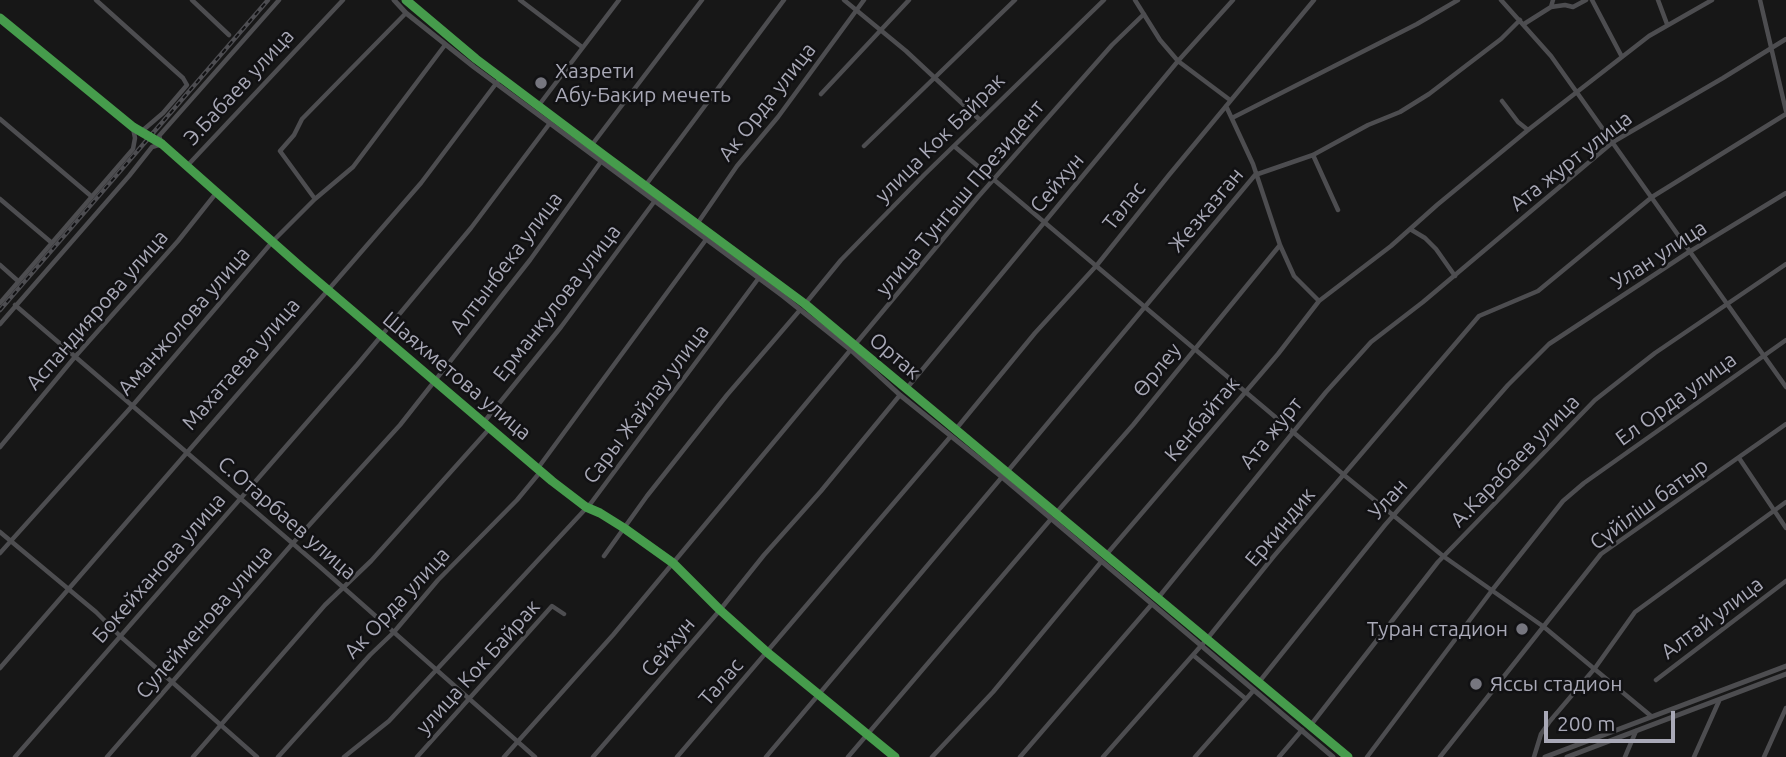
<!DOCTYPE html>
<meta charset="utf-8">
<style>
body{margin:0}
#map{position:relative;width:1786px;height:757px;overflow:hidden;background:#171717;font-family:Ubuntu,sans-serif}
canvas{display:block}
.scale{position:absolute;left:1544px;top:711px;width:131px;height:32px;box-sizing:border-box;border:4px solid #a9a9b7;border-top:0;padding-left:9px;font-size:21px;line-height:24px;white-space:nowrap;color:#a9a9b7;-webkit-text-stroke:5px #111113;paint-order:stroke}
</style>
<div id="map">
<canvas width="1786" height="757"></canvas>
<div class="scale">200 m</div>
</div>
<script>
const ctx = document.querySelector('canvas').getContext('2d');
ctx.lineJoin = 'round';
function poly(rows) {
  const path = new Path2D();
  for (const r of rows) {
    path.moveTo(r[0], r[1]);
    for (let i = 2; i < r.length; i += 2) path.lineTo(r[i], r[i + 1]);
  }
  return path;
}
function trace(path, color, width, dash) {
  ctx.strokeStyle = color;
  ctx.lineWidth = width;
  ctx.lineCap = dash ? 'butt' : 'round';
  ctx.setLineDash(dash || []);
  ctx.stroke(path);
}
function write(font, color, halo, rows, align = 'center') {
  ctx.font = font + ' Ubuntu,sans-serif';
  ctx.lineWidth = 5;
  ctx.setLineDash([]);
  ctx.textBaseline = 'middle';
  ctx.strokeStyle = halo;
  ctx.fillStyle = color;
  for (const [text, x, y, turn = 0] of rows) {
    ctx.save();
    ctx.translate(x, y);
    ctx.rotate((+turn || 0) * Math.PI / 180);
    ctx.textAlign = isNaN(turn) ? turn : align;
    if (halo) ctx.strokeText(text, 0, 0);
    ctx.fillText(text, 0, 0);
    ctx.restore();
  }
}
trace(poly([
 [96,0,183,78,187,85,163,113,142,131],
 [192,0,229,35],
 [520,0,582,47],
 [844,0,906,51,980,120],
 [1135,0,1160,40,1178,61,1230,100],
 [1501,0,1551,56,1786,387],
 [1592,0,1622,57],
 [1658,0,1667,24],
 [1760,0,1786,111],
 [1551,7,1565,5,1573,7,1586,0],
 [0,18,133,127,162,144,301,267,552,481,586,507,600,513,624,528,673,563,720,610,768,653,895,757],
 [1524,24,1551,7,1553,0],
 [821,94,909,0],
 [1502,101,1518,122,1528,130],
 [539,105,619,0],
 [1226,106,1253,164,1280,245,1294,276,1319,301],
 [1232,118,1417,24,1458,0],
 [0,119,91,196],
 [591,146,702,0],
 [864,146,1015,0],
 [954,146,1344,475,1443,556,1544,627,1651,716],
 [1313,155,1338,210],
 [187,166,343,0],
 [645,186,784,0],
 [0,199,52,243],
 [315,199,280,151,294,135,302,119,406,13],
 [697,224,737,166,778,117,864,0],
 [1410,229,1425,238,1436,249,1455,276],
 [0,265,18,281],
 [0,303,133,149,135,138,133,128],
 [805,304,841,260,924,175,1104,0],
 [15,305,319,566,535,757],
 [0,324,129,176,152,147,162,144,159,136,279,0],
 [907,388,1178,61,1233,0],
 [484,422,561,327,654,202],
 [956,429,1035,333,1097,265,1169,175,1314,0],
 [0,447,74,358,178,241,217,192],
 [1739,458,1786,528],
 [538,468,705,241],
 [1007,472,1255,175,1313,155,1368,125,1400,112,1429,94,1501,39,1520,20],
 [1056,513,1133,425,1280,245],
 [0,532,96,612,120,636,257,757],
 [0,553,133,405,273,241,315,199,353,167,445,45],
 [1106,555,1278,354,1319,301,1391,246,1437,205,1528,130,1649,36,1712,0],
 [604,556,647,496,727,395,800,310],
 [1158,598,1326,392,1371,342,1423,302,1613,142,1723,78,1786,39],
 [1193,655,1246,699],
 [0,668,421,183,501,77],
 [1656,680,1786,581],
 [1259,682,1385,525,1508,385,1549,344,1689,252,1786,193],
 [1310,726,1438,562,1595,400,1655,353,1786,264],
 [15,757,357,365,471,228,550,123],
 [107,757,293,543,400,425,530,260,600,163],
 [193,757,325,605,371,561,490,428],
 [278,757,370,655,394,632,438,580,517,500,541,471],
 [344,757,389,721,591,503,758,279],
 [417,757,552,606,564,614],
 [504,757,613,635,978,197,1112,45,1144,14],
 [593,757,720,610,764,555,821,491,900,395],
 [677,757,951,436],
 [766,757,1002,477],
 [848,757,1051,519],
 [932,757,993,692,1101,562],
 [1020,757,1152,604],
 [1103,757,1207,639,1274,556,1479,316,1538,291,1652,197,1786,114],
 [1195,757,1254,690],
 [1279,757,1302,730],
 [1367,757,1493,589,1563,501,1584,483,1786,340],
 [1440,757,1601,554,1786,424],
 [1534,757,1541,734,1550,721,1595,668,1635,612,1786,502],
 [1625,757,1636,731],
 [1694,757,1719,701],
 [1764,757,1786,708]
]), '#4d4d50', 4.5);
trace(poly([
 [394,0,406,13,474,67,783,296,852,351,900,395,1002,477,1333,757],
 [406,0,476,59,605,156,805,304,1348,757],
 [1545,757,1786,666],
 [1567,757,1786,674]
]), '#4d4d50', 5);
const rail = poly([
 [0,310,268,0]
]);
trace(rail, '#4d4d51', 4.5);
trace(rail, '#111113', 2, [5]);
trace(poly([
 [406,0,476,59,605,156,805,304,1348,757],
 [0,18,133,127,162,144,301,267,552,481,586,507,600,513,624,528,673,563,720,610,768,653,895,757]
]), '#469c4c', 9);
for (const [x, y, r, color] of [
 [541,83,7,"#76767f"],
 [1522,629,7,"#76767f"],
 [1476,684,7,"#76767f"]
]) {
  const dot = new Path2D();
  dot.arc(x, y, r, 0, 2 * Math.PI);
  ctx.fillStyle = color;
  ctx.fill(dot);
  trace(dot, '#111113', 2.5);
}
write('21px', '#a9a9b7', '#111113', [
 ["Хазрети",555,71],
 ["Абу-Бакир мечеть",555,95],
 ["Туран стадион",1508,629,"right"],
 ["Яссы стадион",1490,684]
], 'left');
write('21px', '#a9a9b7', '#111113', [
 ["Э.Бабаев улица",239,87,-47],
 ["Ак Орда улица",767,102,-52],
 ["улица Кок Байрак",940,138,-45],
 ["Ата журт улица",1571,161,-38],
 ["Сейхун",1057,183,-50],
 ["улица Тунгыш Президент",960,198,-50],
 ["Талас",1124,206,-52],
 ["Жезказган",1206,210,-50],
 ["Улан улица",1659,255,-33],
 ["Алтынбека улица",506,263,-53],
 ["Ерманкулова улица",557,303,-52],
 ["Аспандиярова улица",97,310,-49],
 ["Аманжолова улица",184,321,-49],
 ["Ортак",895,356,40],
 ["Махатаева улица",241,364,-49],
 ["Өрлеу",1157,370,-51],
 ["Шаяхметова улица",457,376,40],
 ["Ел Орда улица",1676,399,-36],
 ["Сары Жайлау улица",646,404,-53],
 ["Кенбайтак",1202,419,-50],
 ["Ата журт",1271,433,-51],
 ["А.Карабаев улица",1515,461,-46],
 ["Улан",1388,499,-48],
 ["Сүйіліш батыр",1649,504,-36],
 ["С.Отарбаев улица",287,518,41],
 ["Еркиндик",1280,527,-50],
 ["Бокейханова улица",159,568,-49],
 ["Ак Орда улица",397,603,-47],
 ["Алтай улица",1712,618,-37],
 ["Сулейменова улица",204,622,-49],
 ["Сейхун",668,647,-50],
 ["улица Кок Байрак",478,667,-48],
 ["Талас",721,682,-49]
]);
</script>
